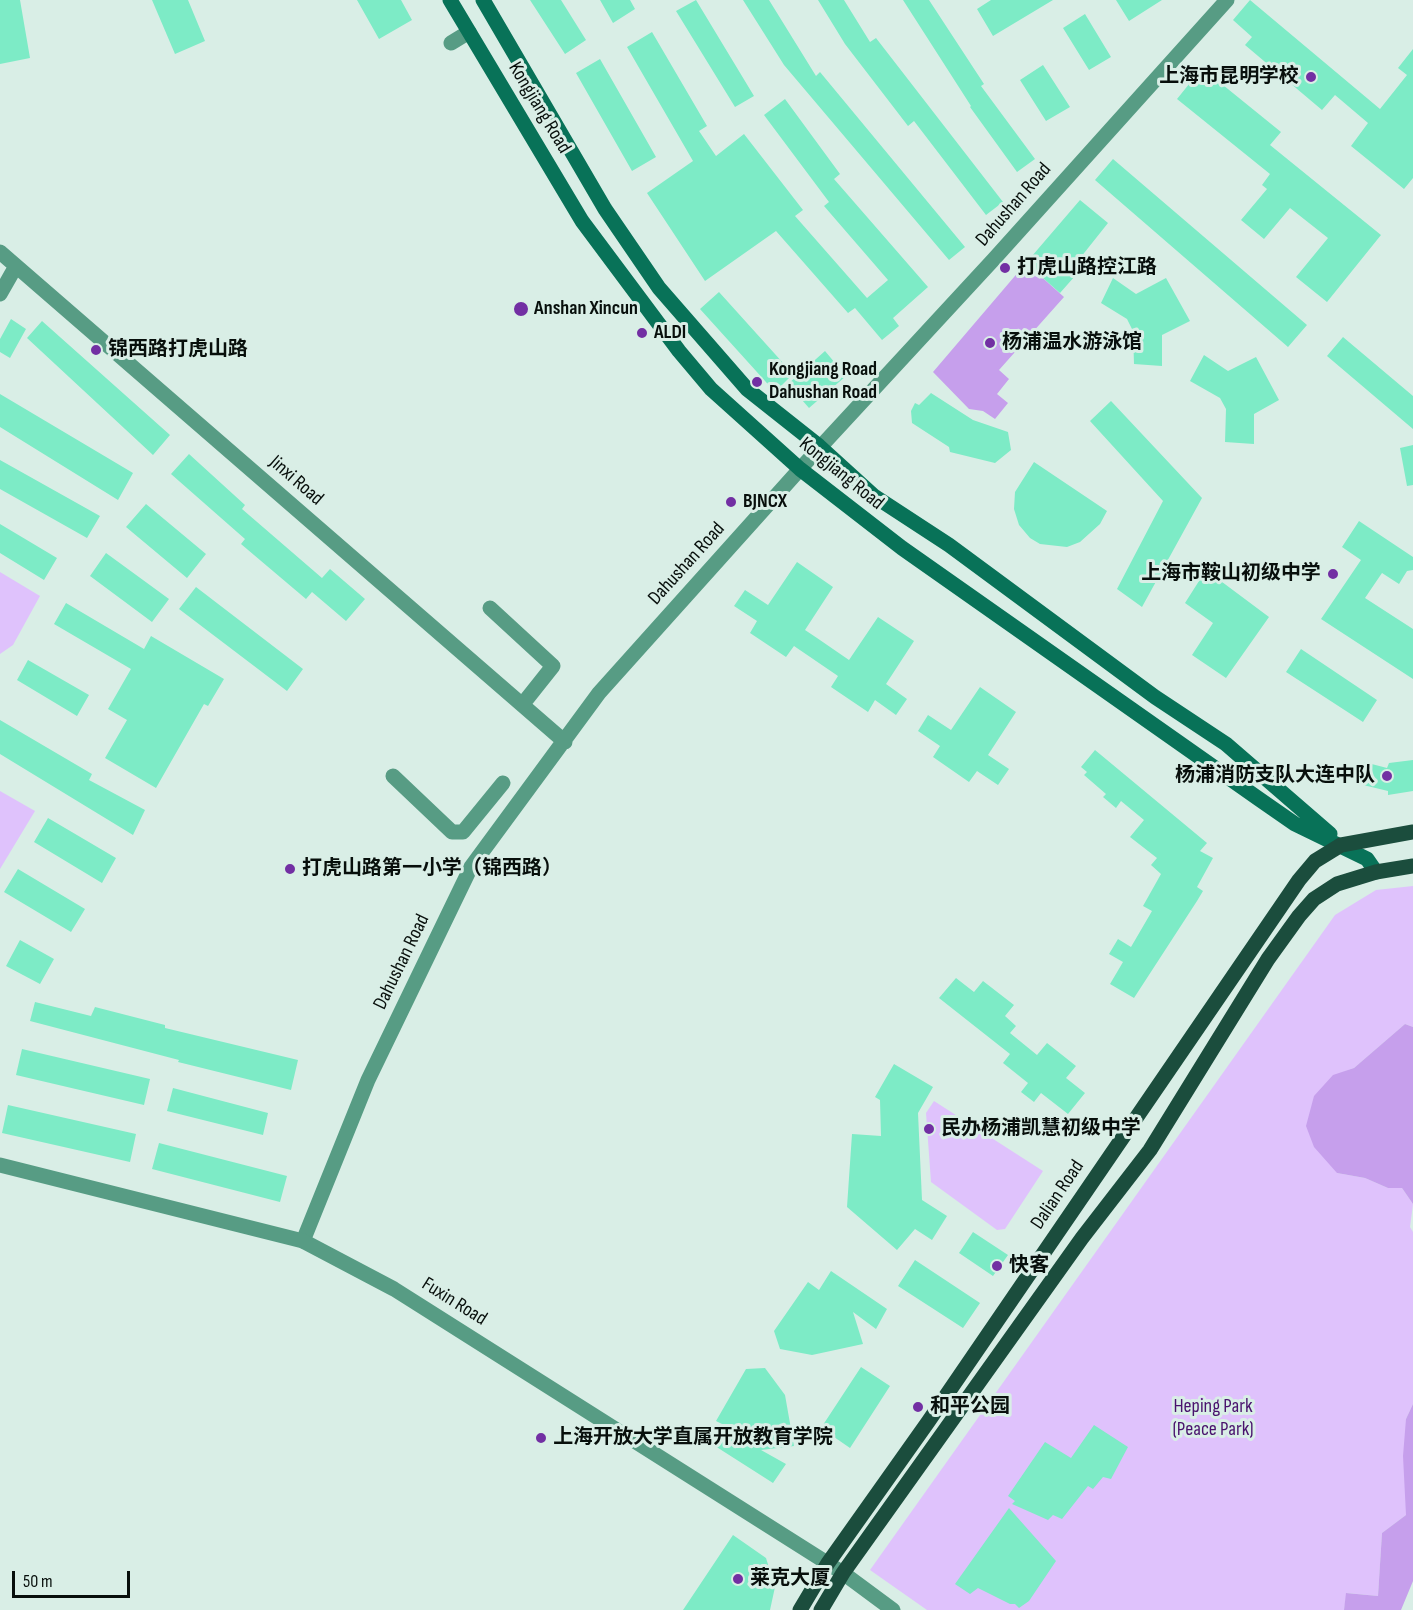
<!DOCTYPE html>
<meta charset="utf-8">
<style>
body{margin:0}
#map{position:relative;width:1413px;height:1610px;overflow:hidden;background:#d9eee6;font-family:"Sofia Sans Condensed",sans-serif}
canvas{display:block}
.scale{position:absolute;left:12px;top:1571px;width:118px;height:27px;box-sizing:border-box;border:3px solid #080f0c;border-top:0;padding-left:8px;font-size:18px;line-height:21px;white-space:nowrap;color:#080f0c;-webkit-text-stroke:4px #d9eee6;paint-order:stroke}
</style>
<div id="map">
<canvas width="1413" height="1610"></canvas>
<div class="scale">50 m</div>
</div>
<script>
const ctx = document.querySelector('canvas').getContext('2d');
ctx.lineJoin = 'round';
function paint(path, color) {
  ctx.fillStyle = color;
  ctx.fill(path, 'evenodd');
}
function poly(rows) {
  const path = new Path2D();
  for (const r of rows) {
    path.moveTo(r[0], r[1]);
    for (let i = 2; i < r.length; i += 2) path.lineTo(r[i], r[i + 1]);
  }
  return path;
}
function trace(path, color, width, dash) {
  ctx.strokeStyle = color;
  ctx.lineWidth = width;
  ctx.lineCap = dash ? 'butt' : 'round';
  ctx.setLineDash(dash || []);
  ctx.stroke(path);
}
function write(font, color, halo, rows, align = 'center') {
  ctx.font = font + ' "Sofia Sans Condensed","Noto Sans SC",sans-serif';
  ctx.lineWidth = 6;
  ctx.setLineDash([]);
  ctx.textBaseline = 'middle';
  ctx.strokeStyle = halo;
  ctx.fillStyle = color;
  for (const [text, x, y, turn = 0] of rows) {
    ctx.save();
    ctx.translate(x, y);
    ctx.rotate((+turn || 0) * Math.PI / 180);
    ctx.textAlign = isNaN(turn) ? turn : align;
    if (halo) ctx.strokeText(text, 0, 0);
    ctx.fillText(text, 0, 0);
    ctx.restore();
  }
}
paint(poly([
 [0,572,40,596,13,645,0,654],
 [0,791,35,811,0,869],
 [1413,886,1413,1027,1405,1024,1354,1068,1333,1076,1337,1173,1365,1178,1388,1188,1402,1188,1413,1204,1410,1227,1413,1232,1413,1404,1406,1419,1406,1515,1382,1533,1378,1596,1347,1593,1344,1610,927,1610,870,1570,1335,915,1376,890],
 [934,1101,1043,1171,1005,1229,997,1230,931,1182,926,1113]
]), '#dfc2fc');
paint(poly([
 [1026,263,1064,297,999,370,1009,379,997,394,1008,403,995,419,983,411,969,409,933,372],
 [1405,1024,1413,1027,1413,1204,1402,1188,1388,1188,1365,1178,1337,1173,1314,1147,1306,1126,1314,1096,1333,1075,1354,1068],
 [1413,1404,1413,1581,1401,1610,1344,1610,1346,1593,1378,1596,1382,1533,1406,1515,1403,1456,1406,1419]
]), '#c69fec');
paint(poly([
 [0,0,20,0,30,58,0,64],
 [152,0,188,0,205,41,175,54],
 [357,0,401,0,412,20,379,39],
 [530,0,561,0,586,40,565,54],
 [600,0,630,0,635,9,613,23],
 [696,0,754,96,735,107,676,11],
 [743,0,769,0,816,76,820,72,965,247,949,260,784,65],
 [818,0,844,0,870,42,876,38,1003,202,986,215,914,121,908,126,845,44],
 [903,0,929,0,984,84,981,86,1035,159,1017,172,970,107,971,106],
 [991,0,1053,0,993,36,977,9],
 [1116,0,1162,0,1129,21],
 [1250,0,1380,109,1407,75,1398,68,1413,49,1413,178,1404,189,1351,146,1368,123,1335,95,1322,110,1245,45,1252,37,1233,20],
 [1085,14,1111,57,1089,70,1063,28],
 [652,32,707,126,699,131,716,156,744,134,803,210,795,216,867,298,888,280,824,206,829,202,764,115,785,99,840,174,834,179,928,287,893,318,899,326,882,340,855,308,848,313,776,231,705,281,647,193,693,161,627,47],
 [600,59,656,157,632,171,576,73],
 [1043,65,1070,107,1046,121,1020,80],
 [1202,68,1281,132,1270,145,1381,235,1327,302,1296,277,1328,238,1290,208,1264,239,1241,220,1267,189,1262,185,1270,174,1177,99],
 [1113,159,1307,325,1288,347,1095,180],
 [1080,200,1108,223,1069,272,1075,276,1060,293,1026,263],
 [1113,278,1136,294,1166,278,1190,321,1162,335,1162,366,1134,364,1133,331,1127,319,1101,303],
 [719,292,793,374,775,392,700,309],
 [11,319,26,329,10,358,0,352,0,339],
 [42,321,170,435,153,455,27,338],
 [1343,337,1413,396,1413,429,1327,356],
 [825,351,846,376,809,408,788,384],
 [1204,355,1228,371,1256,357,1279,400,1254,414,1254,444,1225,442,1226,409,1220,398,1190,381],
 [931,393,973,420,1008,432,1011,450,995,463,950,452,949,447,912,423,911,411,915,403,919,405],
 [0,394,133,473,118,500,0,427],
 [1111,401,1202,498,1142,607,1117,589,1163,501,1090,421],
 [1413,445,1413,485,1407,486,1400,448],
 [189,454,245,505,242,509,322,578,330,569,365,599,346,621,312,592,306,599,241,544,245,539,171,474],
 [0,460,100,516,87,538,0,489],
 [1034,462,1107,511,1100,524,1080,542,1067,547,1040,544,1030,538,1019,525,1014,509,1015,492],
 [146,504,206,554,187,578,126,527],
 [1359,521,1413,557,1413,570,1407,571,1399,584,1382,573,1365,598,1413,629,1413,679,1321,619,1361,560,1342,547],
 [0,524,57,558,44,580,0,553],
 [106,553,169,599,152,622,90,576],
 [797,562,833,587,805,630,817,638,849,660,878,617,914,641,886,684,907,699,896,715,875,700,868,712,831,687,838,676,794,646,786,657,750,633,757,621,734,606,745,590,768,605],
 [1206,570,1269,617,1226,678,1192,655,1213,623,1185,603],
 [196,587,303,669,287,691,179,609],
 [66,603,144,649,151,636,224,679,208,706,204,704,156,788,105,758,127,720,108,709,131,669,54,624],
 [1301,649,1377,700,1363,722,1286,672],
 [28,660,89,695,77,716,17,680],
 [980,687,1016,712,988,755,1009,769,998,785,977,771,969,782,933,757,940,746,918,731,928,715,951,730],
 [0,720,92,774,89,780,145,810,133,835,0,754],
 [1095,750,1207,843,1200,851,1213,858,1197,887,1203,891,1197,901,1134,998,1110,984,1123,962,1109,954,1118,939,1131,947,1152,911,1143,906,1161,874,1151,865,1157,858,1130,837,1144,820,1121,801,1116,808,1103,797,1106,794,1084,775,1087,772,1081,767],
 [1413,760,1413,791,1388,795,1388,791,1359,784,1364,762,1387,768,1389,763],
 [48,818,116,858,102,883,34,842],
 [18,869,85,909,71,932,4,892],
 [20,940,54,959,40,984,6,966],
 [956,978,974,992,983,981,1014,1005,1005,1016,1016,1026,1010,1033,1037,1055,1047,1043,1076,1066,1066,1078,1085,1093,1068,1114,1041,1093,1034,1102,1021,1092,1028,1083,1003,1063,1010,1054,939,998],
 [35,1002,91,1016,95,1007,165,1025,165,1028,298,1060,291,1090,178,1062,179,1060,30,1021],
 [22,1049,150,1079,144,1105,16,1075],
 [894,1064,933,1087,918,1113,922,1200,947,1216,932,1240,915,1229,897,1250,847,1207,852,1134,881,1136,880,1100,875,1097],
 [173,1088,268,1113,263,1135,167,1111],
 [8,1105,136,1134,130,1162,2,1133],
 [159,1143,287,1176,280,1202,152,1169],
 [973,1232,1008,1255,993,1276,959,1253],
 [915,1260,980,1303,963,1328,898,1286],
 [831,1271,887,1309,876,1329,853,1312,863,1344,812,1355,780,1349,774,1331,808,1282,819,1290],
 [861,1367,890,1386,850,1448,821,1428],
 [765,1368,785,1395,794,1446,761,1450,786,1464,773,1483,715,1446,728,1427,716,1421,746,1369],
 [1094,1425,1128,1447,1111,1479,1103,1477,1093,1489,1088,1486,1062,1519,1053,1515,1048,1520,1012,1504,1015,1501,1008,1496,1045,1442,1071,1458],
 [1009,1508,1056,1561,1029,1601,1019,1608,1015,1604,1010,1604,978,1588,970,1594,955,1584],
 [733,1535,766,1558,775,1587,770,1610,683,1610]
]), '#7debc6');
trace(poly([
 [451,43,469,32],
 [0,252,565,742],
 [0,294,16,266],
 [490,608,553,666,522,705],
 [393,776,452,832,463,832,503,783],
 [303,1241,368,1080,471,867,599,693,800,469],
 [843,1573,893,1610]
]), '#579c84', 15);
trace(poly([
 [800,469,994,259,1227,0],
 [0,1165,303,1241,394,1289,843,1573]
]), '#579c84', 15);
trace(poly([
 [450,0,582,221,679,351,711,389,800,469,902,548,1259,799,1295,824,1367,859,1376,872],
 [483,0,605,209,659,288,747,389,819,446,874,496,949,545,1155,697,1226,744,1330,834]
]), '#087258', 15);
trace(poly([
 [800,1610,828,1563,928,1422,1299,880,1315,861,1341,845,1413,832],
 [821,1610,843,1573,1082,1238,1150,1150,1268,959,1299,916,1314,899,1337,884,1376,872,1413,866]
]), '#1b4d3d', 15);
for (const [x, y, r, color] of [
 [1311,77,6,"#722fa3"],
 [1005,268,6,"#722fa3"],
 [521,309,8,"#722fa3"],
 [642,333,6,"#722fa3"],
 [990,343,6,"#722fa3"],
 [96,350,6,"#722fa3"],
 [757,382,6,"#722fa3"],
 [731,502,6,"#722fa3"],
 [1333,574,6,"#722fa3"],
 [1387,776,6,"#722fa3"],
 [290,869,6,"#722fa3"],
 [929,1129,6,"#722fa3"],
 [997,1266,6,"#722fa3"],
 [918,1407,6,"#722fa3"],
 [541,1438,6,"#722fa3"],
 [738,1579,6,"#722fa3"]
]) {
  const dot = new Path2D();
  dot.arc(x, y, r, 0, 2 * Math.PI);
  ctx.fillStyle = color;
  ctx.fill(dot);
  trace(dot, '#d9eee6', 2);
}
write('bold 20px', '#080f0c', '#d9eee6', [
 ["上海市昆明学校",1299,77,"right"],
 ["打虎山路控江路",1017,268],
 ["Anshan Xincun",534,309],
 ["ALDI",654,333],
 ["杨浦温水游泳馆",1002,343],
 ["锦西路打虎山路",108,350],
 ["Kongjiang Road",769,370],
 ["Dahushan Road",769,393],
 ["BJNCX",743,502],
 ["上海市鞍山初级中学",1321,574,"right"],
 ["杨浦消防支队大连中队",1375,776,"right"],
 ["打虎山路第一小学（锦西路）",302,869],
 ["民办杨浦凯慧初级中学",941,1129],
 ["快客",1009,1266],
 ["和平公园",930,1407],
 ["上海开放大学直属开放教育学院",553,1438],
 ["莱克大厦",750,1579]
], 'left');
write('20px', '#080f0c', '#d9eee6', [
 ["Kongjiang Road",539,108,59],
 ["Dahushan Road",1014,205,-49],
 ["Kongjiang Road",841,474,39],
 ["Jinxi Road",296,481,41],
 ["Dahushan Road",687,564,-48],
 ["Dahushan Road",402,962,-64],
 ["Dalian Road",1058,1195,-56],
 ["Fuxin Road",454,1302,32]
]);
write('20px', '#49126d', '#d9eee6', [
 ["Heping Park",1213,1407],
 ["(Peace Park)",1213,1430]
]);
</script>
